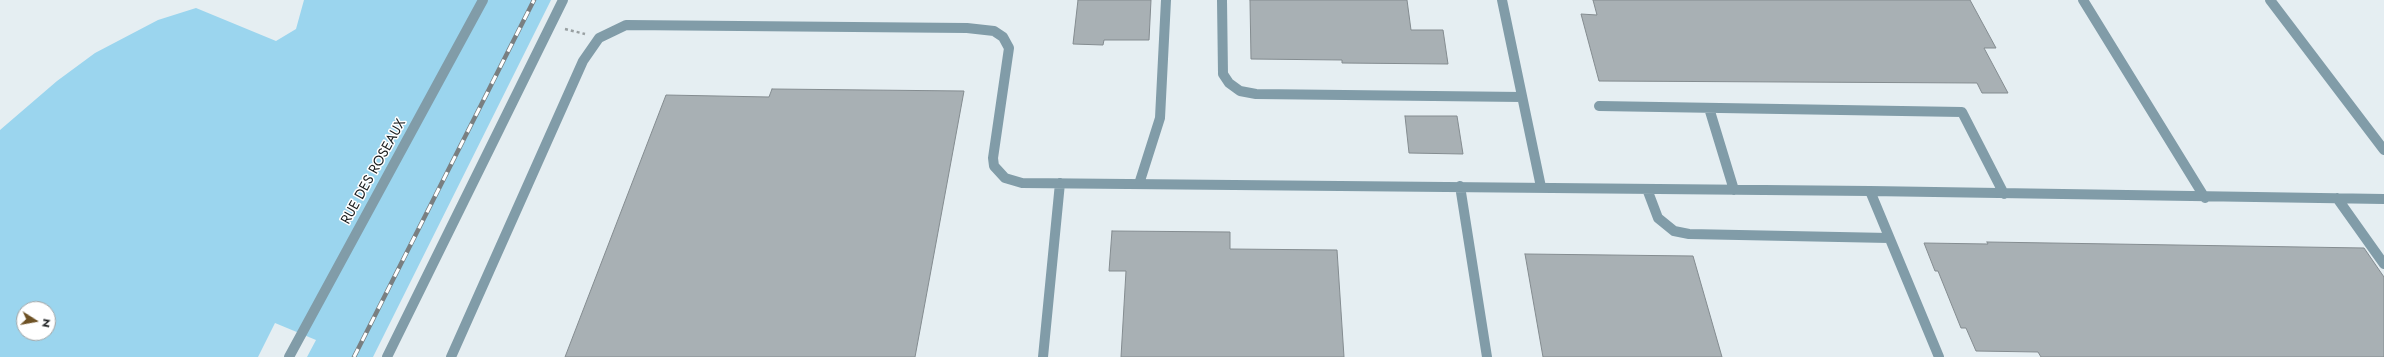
<!DOCTYPE html>
<style>
body{margin:0}
#map{position:relative;width:2384px;height:357px;overflow:hidden;background:#e5eef2;font-family:Jost,sans-serif}
canvas{display:block}
.north{position:absolute;left:16px;top:301px;width:40px;height:40px;box-sizing:border-box;background:#fff;border:1px solid #a3a5a5;border-radius:50%;rotate:101deg;font-size:11px;font-weight:700;line-height:16px;text-align:center;color:#1a1d1e}
.north::after{content:'';display:block;margin:auto;width:14px;height:18px;background:#6e5225;clip-path:polygon(50% 0,100% 100%,50% 72%,0 100%)}
</style>
<div id="map">
<canvas width="2384" height="357"></canvas>
<div class="north">N</div>
</div>
<script>
const ctx = document.querySelector('canvas').getContext('2d');
ctx.lineJoin = 'round';
function paint(path, color) {
  ctx.fillStyle = color;
  ctx.fill(path, 'evenodd');
}
function poly(rows) {
  const path = new Path2D();
  for (const r of rows) {
    path.moveTo(r[0], r[1]);
    for (let i = 2; i < r.length; i += 2) path.lineTo(r[i], r[i + 1]);
  }
  return path;
}
function trace(path, color, width, dash) {
  ctx.strokeStyle = color;
  ctx.lineWidth = width;
  ctx.lineCap = dash ? 'butt' : 'round';
  ctx.setLineDash(dash || []);
  ctx.stroke(path);
}
function write(font, color, halo, rows, align = 'center') {
  ctx.font = font + ' Jost,sans-serif';
  ctx.lineWidth = 3;
  ctx.setLineDash([]);
  ctx.textBaseline = 'middle';
  ctx.strokeStyle = halo;
  ctx.fillStyle = color;
  for (const [text, x, y, turn = 0] of rows) {
    ctx.save();
    ctx.translate(x, y);
    ctx.rotate((+turn || 0) * Math.PI / 180);
    ctx.textAlign = isNaN(turn) ? turn : align;
    if (halo) ctx.strokeText(text, 0, 0);
    ctx.fillText(text, 0, 0);
    ctx.restore();
  }
}
paint(poly([
 [304,0,551,0,373,357,307,357,316,340,275,323,258,357,0,357,0,130,57,81,95,53,158,20,196,8,276,41,296,29],
 [24,309,48,309,48,333,24,333]
]), '#9bd5ee');
const building = poly([
 [1078,0,1151,0,1149,40,1104,40,1103,45,1073,44,1078,0],
 [1250,0,1407,0,1411,30,1443,30,1448,64,1342,63,1342,60,1251,59,1250,0],
 [1593,0,1970,0,1996,48,1984,48,2008,93,1982,93,1977,83,1599,81,1581,14,1597,15,1593,0],
 [772,89,964,91,915,357,565,357,666,95,769,97,772,89],
 [1405,116,1457,116,1463,154,1409,153,1405,116],
 [1112,231,1230,232,1230,249,1337,250,1344,357,1121,357,1126,271,1109,271,1112,231],
 [1987,242,2364,248,2384,277,2384,357,2041,357,2038,352,1976,351,1966,328,1961,328,1938,271,1935,271,1924,243,1988,244,1987,242],
 [1525,254,1693,256,1722,357,1543,357,1525,254]
]);
paint(building, '#a8b0b4');
trace(building, '#848c90', 1);
trace(poly([
 [565,29,585,34]
]), '#989fa1', 2.5, [3, 3]);
trace(poly([
 [1222,0,1223,74,1229,83,1240,91,1256,94,1522,97],
 [1502,0,1541,187],
 [2083,0,2205,198],
 [2270,0,2384,150],
 [1599,106,1962,112,2004,194],
 [1709,108,1734,190],
 [1139,184,1160,118,1166,0],
 [1460,186,1487,357],
 [1647,189,1658,218,1674,231,1689,234,1889,238],
 [2337,198,2384,264],
 [289,357,483,0],
 [387,357,563,0],
 [451,357,583,61,599,38,626,25,967,28,994,31,1003,37,1009,48,993,158,994,166,1005,178,1022,183,1870,191],
 [1043,357,1060,183],
 [1939,357,1870,191,2384,199]
]), '#819ca8', 10);
const rail = poly([
 [354,357,534,0]
]);
trace(rail, '#797f81', 4.5);
trace(rail, '#fff', 3, [9]);
write('14px', '#1a1d1e', '#fff', [
 ["RUE DES ROSEAUX",374,172,-61]
]);
</script>
